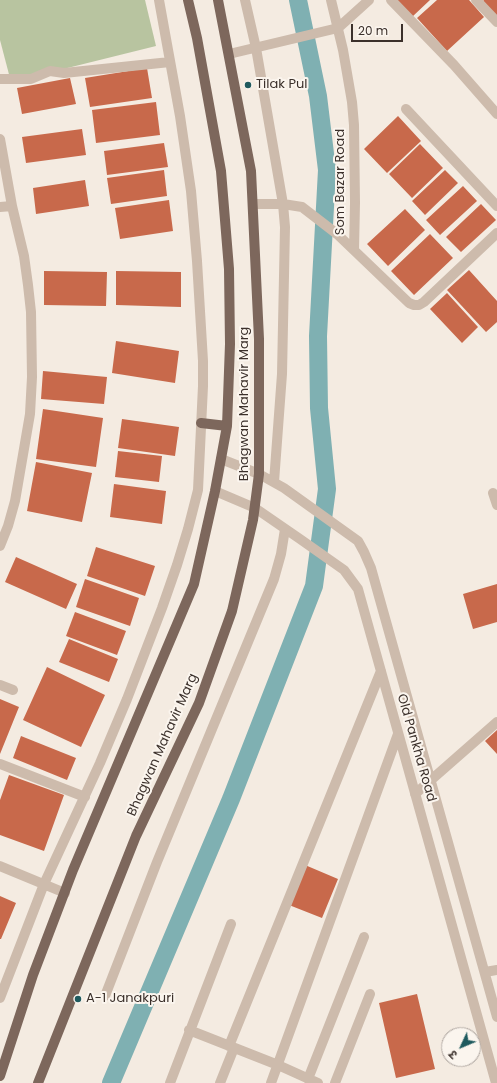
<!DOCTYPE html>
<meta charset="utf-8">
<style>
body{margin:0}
#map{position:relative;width:497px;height:1083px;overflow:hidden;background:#f4ebe1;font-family:Poppins,"Noto Sans Devanagari",sans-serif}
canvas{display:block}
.north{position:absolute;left:441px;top:1027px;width:40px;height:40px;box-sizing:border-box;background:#fbf5ee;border:1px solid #aea6a0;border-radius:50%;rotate:226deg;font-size:11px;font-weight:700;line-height:16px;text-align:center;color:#3b302b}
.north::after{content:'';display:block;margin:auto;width:14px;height:18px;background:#1f5a5e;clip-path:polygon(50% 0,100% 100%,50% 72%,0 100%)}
.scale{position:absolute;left:351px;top:24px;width:52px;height:18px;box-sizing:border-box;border:2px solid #3b302b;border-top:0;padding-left:5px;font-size:12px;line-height:14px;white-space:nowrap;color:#3b302b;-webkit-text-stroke:3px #fbf5ee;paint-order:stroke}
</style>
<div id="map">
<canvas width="497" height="1083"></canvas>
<div class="north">उ</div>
<div class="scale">20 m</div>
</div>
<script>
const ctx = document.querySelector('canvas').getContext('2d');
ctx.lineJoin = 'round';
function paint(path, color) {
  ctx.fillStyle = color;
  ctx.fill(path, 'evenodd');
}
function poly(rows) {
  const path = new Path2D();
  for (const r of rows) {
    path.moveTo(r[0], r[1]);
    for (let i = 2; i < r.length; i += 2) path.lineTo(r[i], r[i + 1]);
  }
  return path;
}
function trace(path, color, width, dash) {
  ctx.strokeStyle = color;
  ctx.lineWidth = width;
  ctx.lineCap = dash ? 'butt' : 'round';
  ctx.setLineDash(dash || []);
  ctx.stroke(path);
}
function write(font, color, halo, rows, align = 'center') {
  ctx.font = font + ' Poppins,sans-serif';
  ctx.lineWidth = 4;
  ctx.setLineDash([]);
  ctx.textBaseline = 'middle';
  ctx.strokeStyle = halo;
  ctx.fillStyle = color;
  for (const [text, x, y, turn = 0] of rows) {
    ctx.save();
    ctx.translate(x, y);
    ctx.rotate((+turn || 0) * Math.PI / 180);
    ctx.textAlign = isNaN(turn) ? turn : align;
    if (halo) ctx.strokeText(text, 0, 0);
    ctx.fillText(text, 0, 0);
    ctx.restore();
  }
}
paint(poly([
 [0,0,145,0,156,46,11,82,0,40]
]), '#b8c4a0');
trace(poly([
 [111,1083,231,799,314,586,327,489,319,408,318,336,327,170,318,96,298,0]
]), '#7fb0b2', 18);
paint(poly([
 [396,0,430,0,412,17],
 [437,0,469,0,484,17,447,51,417,18],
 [484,0,497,0,497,18,482,2],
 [147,68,152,98,90,107,85,78],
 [70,78,76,104,22,114,17,88],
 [156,102,160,135,96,143,92,110],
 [398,116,421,141,387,173,364,149],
 [82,129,86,155,26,163,22,137],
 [164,143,168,167,107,175,104,151],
 [420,144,443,168,412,198,389,174],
 [164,170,167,196,111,204,107,178],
 [445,170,458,183,425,215,412,201],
 [85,180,89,206,36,214,33,188],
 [463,186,477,201,440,235,426,220],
 [169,200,173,231,120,239,115,208],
 [481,204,496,220,461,252,446,237],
 [405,209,425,230,388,266,367,244],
 [430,234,453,258,414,295,391,271],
 [469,270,497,301,497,322,486,332,447,290],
 [44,271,107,272,106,306,44,305],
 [116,271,181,272,181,307,116,305],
 [447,293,478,327,462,343,430,309],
 [116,341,179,351,175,383,112,373],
 [43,371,107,377,104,404,41,399],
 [43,409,103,418,96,467,36,459],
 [122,419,179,427,175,456,118,448],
 [118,451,162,456,159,482,115,477],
 [36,462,92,473,82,522,27,511],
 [114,484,166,491,162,524,110,517],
 [96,547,155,566,145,596,87,576],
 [16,557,77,584,66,609,5,582],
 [85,579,139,598,130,626,76,607],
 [497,584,497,622,473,629,463,594],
 [75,612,126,631,117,655,66,636],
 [69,639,118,659,109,682,59,662],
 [47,667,105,695,81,747,23,720],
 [0,699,19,707,0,754],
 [497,730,497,754,485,741],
 [21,736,76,758,67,780,13,758],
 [9,775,64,795,44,851,0,835,0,800],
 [305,865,338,879,322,918,289,905],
 [0,896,16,903,1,939,0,939],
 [417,994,435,1069,396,1078,379,1003]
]), '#c8694b');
trace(poly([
 [245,0,256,48,283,204,285,227,282,374,274,482],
 [331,0,343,50,352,102,354,125,355,203,354,250],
 [391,0,454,65,497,114],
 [476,0,497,22],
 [229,54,338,28,369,0],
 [0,79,31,79,50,71,64,73,170,62],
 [406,109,497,206],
 [0,139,12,206,24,256,28,285,31,312,32,377,30,414,15,501,8,526,0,546],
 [253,204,283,204,302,207,337,234,409,303,414,305,419,305,424,302,497,233],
 [0,207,12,206],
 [221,459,259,474,284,488,358,541,364,552,371,568,497,1017],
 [215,491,255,508,300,539,344,570,358,589,496,1083],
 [493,493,497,505],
 [0,685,13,690],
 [0,764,85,797],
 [415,794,497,722],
 [0,866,65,893],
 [485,972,497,970],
 [105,996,157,862,274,579,281,554,285,529],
 [0,998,44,884,100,763,127,699,162,608,177,565,188,529,198,490,203,386,203,361,197,261,191,191,180,116,159,0],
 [189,1030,278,1065,318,1083],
 [229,1046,381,671],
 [308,1079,364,937],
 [170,1083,231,924],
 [220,1083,234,1048],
 [271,1083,398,734],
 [335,1083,370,994]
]), '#cdbbac', 10);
trace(poly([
 [201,423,227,426],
 [0,1076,33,975,73,870,194,584,215,491,227,426,230,344,229,269,221,171,197,38,188,0],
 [38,1083,136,836,199,703,232,611,253,520,259,474,259,339,251,171,218,0]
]), '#7d675c', 10);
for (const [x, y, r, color] of [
 [248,85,4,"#1f5a5e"],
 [78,999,4,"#1f5a5e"]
]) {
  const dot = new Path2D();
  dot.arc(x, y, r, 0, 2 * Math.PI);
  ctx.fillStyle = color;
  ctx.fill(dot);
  trace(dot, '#fbf5ee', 1.5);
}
write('13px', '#3b302b', '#fbf5ee', [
 ["Tilak Pul",256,85],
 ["A-1 Janakpuri",86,999]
], 'left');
write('13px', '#3b302b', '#fbf5ee', [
 ["Som Bazar Road",341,182,-90],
 ["Bhagwan Mahavir Marg",245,404,-90],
 ["Bhagwan Mahavir Marg",163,745,-66],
 ["Old Pankha Road",416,748,74]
]);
</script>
